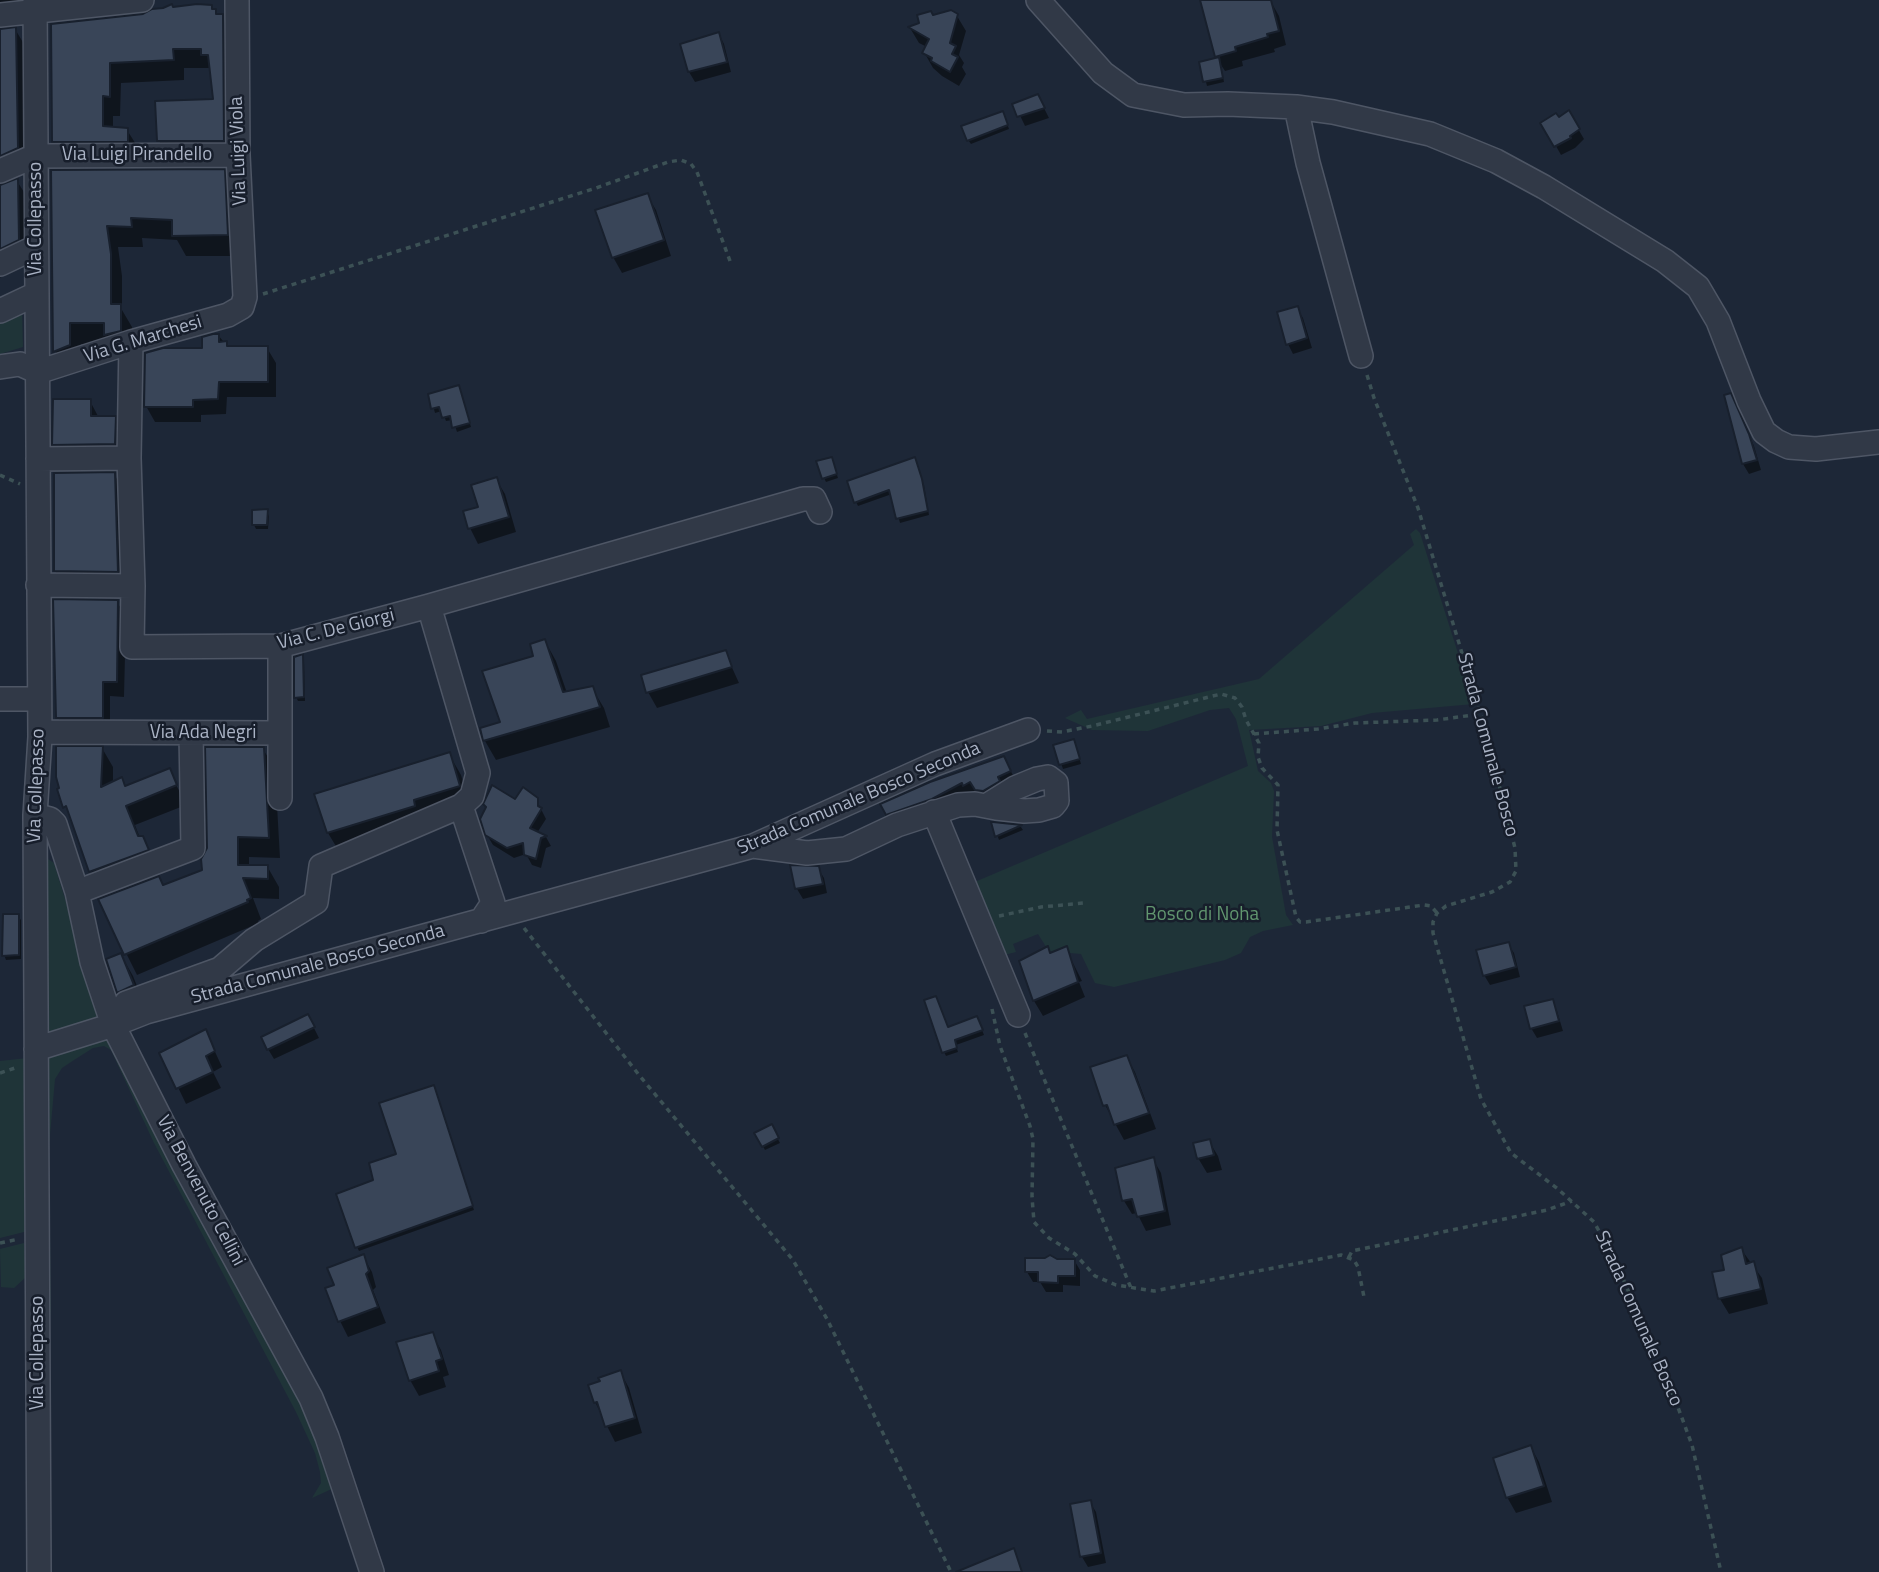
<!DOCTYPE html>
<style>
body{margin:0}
canvas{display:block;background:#1d2737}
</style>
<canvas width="1879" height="1572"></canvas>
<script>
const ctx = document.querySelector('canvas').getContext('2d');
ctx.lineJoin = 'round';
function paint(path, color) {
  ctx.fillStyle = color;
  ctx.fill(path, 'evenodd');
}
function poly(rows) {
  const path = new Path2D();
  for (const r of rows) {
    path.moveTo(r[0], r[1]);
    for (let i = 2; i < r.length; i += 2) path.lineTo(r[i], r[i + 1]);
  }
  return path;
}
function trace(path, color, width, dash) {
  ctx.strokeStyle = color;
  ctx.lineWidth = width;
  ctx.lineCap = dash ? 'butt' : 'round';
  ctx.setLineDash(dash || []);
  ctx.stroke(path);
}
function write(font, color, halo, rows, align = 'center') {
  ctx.font = font + ' "Titillium Web",sans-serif';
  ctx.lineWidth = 5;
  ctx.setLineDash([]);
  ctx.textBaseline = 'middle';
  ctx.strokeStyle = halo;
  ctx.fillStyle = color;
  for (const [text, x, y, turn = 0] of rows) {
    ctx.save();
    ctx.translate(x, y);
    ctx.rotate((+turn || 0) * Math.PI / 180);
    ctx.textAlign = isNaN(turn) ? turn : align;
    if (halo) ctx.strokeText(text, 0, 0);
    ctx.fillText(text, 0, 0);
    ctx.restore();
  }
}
paint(poly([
 [22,311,23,347,0,354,0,319],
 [1416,529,1420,533,1474,704,1372,713,1321,726,1249,730,1258,771,1271,783,1274,791,1272,837,1286,915,1293,925,1263,931,1250,937,1241,953,1225,960,1114,987,1095,983,1081,954,1070,953,1067,947,1050,953,1038,934,1013,944,1016,952,1000,956,970,884,1248,766,1236,719,1229,708,1210,710,1148,731,1092,730,1065,718,1081,710,1087,719,1259,679,1414,545,1410,534],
 [48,859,54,863,99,1010,96,1019,51,1033,46,1026,45,860],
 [104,1038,110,1039,309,1413,336,1487,312,1498,321,1483,320,1472,315,1453,296,1412,154,1143,111,1050,104,1046,93,1048,74,1060,62,1068,55,1079,49,1146,51,1318,46,1277,46,1064,49,1058,65,1049],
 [28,1058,28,1231,0,1238,0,1061],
 [24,1243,26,1277,14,1288,1,1287,0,1249]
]), '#1f3438');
paint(poly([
 [0,0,28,0,0,27],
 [1205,0,1270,0,1279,16,1286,45,1274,49,1275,52,1242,61,1243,66,1225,71,1221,65,1224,82,1207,86,1201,63,1218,59],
 [171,6,211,7,218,16,222,16,233,35,234,160,170,161,159,141,215,101,211,68,184,68,184,80,121,83,120,116,113,116,113,129,127,130,139,149,65,161,54,141,53,25,144,16],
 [957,16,966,31,959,55,964,63,962,67,966,74,959,86,942,76,933,68,924,52,927,47,919,43,910,28,933,17],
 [15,29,27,49,28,168,0,183,0,30],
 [719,34,724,44,731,72,695,82,689,72],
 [1015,105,1043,106,1049,118,1025,126],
 [1569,113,1584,139,1575,148,1561,155,1543,123,1558,119],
 [1005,117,1009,129,971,144,968,140],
 [224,171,236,192,239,256,186,256,177,240,142,238,143,247,118,247,122,276,122,310,132,327,132,351,111,344,81,344,81,366,67,372,55,351,53,172],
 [17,181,29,200,30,260,5,271,0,278,0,186],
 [647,195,656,210,671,256,622,273,613,257],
 [1297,308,1303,318,1312,348,1293,354,1288,344],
 [218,335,229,348,267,348,276,363,276,397,227,397,226,414,201,415,201,422,155,422,146,406],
 [461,392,471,427,457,432,453,420,446,421,442,411,435,413,430,395],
 [1726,396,1736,405,1754,446,1761,470,1749,474,1743,464],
 [90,401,99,418,115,418,123,432,123,458,62,459,54,444],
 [832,459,838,478,826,482,824,478],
 [916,463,924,485,929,515,900,523,892,494,858,506,856,502],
 [114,474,127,495,129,592,67,592,55,571],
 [496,479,505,494,516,532,478,544,470,528],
 [267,511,269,516,268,529,256,529,254,525],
 [117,602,126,616,124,697,110,696,110,733,66,732,58,718],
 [545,641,556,661,567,693,592,688,604,708,610,727,496,760,485,741,482,730,502,723],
 [725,652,739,683,657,708,648,692],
 [302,656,304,661,305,701,298,701,296,697],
 [1055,746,1076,746,1081,764,1063,769],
 [102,748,113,767,113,783,126,787,169,770,186,805,135,825,140,838,142,837,153,857,102,891,91,872,74,823,59,790],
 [263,749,275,769,280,858,249,857,249,867,267,866,279,887,279,899,253,898,261,919,258,921,259,923,137,975,118,937,163,887,203,871],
 [449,754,461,775,471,807,340,853,328,833],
 [1004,758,1019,787,897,829,883,805],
 [535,797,546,819,537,833,546,837,551,846,546,848,541,868,532,865,526,854,514,858,493,845,487,835,516,801],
 [993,824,1021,827,1023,830,999,840],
 [792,867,818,868,824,878,827,893,803,899,797,889],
 [18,916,21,920,21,959,6,960,4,955],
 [1508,944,1514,953,1520,977,1490,985,1484,975],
 [1066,949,1082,981,1079,982,1085,997,1043,1016,1034,1001,1021,962],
 [121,955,133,976,145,1006,131,1013,119,992],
 [1552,1001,1557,1011,1563,1031,1537,1038,1531,1028],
 [979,1022,984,1035,956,1045,958,1052,946,1056,944,1052,948,1029],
 [313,1026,319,1038,274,1059,268,1049],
 [206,1032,222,1067,213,1072,221,1088,186,1104,162,1054],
 [1127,1057,1135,1072,1156,1129,1124,1140,1105,1105],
 [436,1091,474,1210,359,1251,357,1247,376,1181,398,1155],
 [771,1126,780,1143,765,1150,756,1134],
 [1209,1141,1218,1156,1222,1170,1207,1173,1198,1158],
 [1153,1159,1161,1173,1171,1225,1146,1231,1137,1213,1132,1214,1124,1201,1117,1169],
 [1741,1249,1762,1278,1768,1304,1729,1314,1720,1299,1714,1273,1727,1271],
 [363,1256,372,1272,376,1287,373,1290,386,1323,348,1337,340,1321,336,1286],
 [1056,1260,1074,1260,1080,1270,1080,1286,1063,1285,1063,1292,1046,1292,1040,1282,1033,1282,1027,1272],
 [432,1334,441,1350,449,1375,443,1377,446,1387,419,1396,410,1380],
 [621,1373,629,1388,642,1433,615,1442,595,1402],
 [1531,1447,1539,1462,1552,1502,1516,1513,1507,1497],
 [1090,1502,1096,1512,1106,1563,1088,1567,1082,1557,1072,1506]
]), '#0007');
const building = poly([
 [1200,0,1271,0,1279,31,1267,34,1268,37,1235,47,1236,51,1215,57,1200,0],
 [172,4,173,7,197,4,212,5,212,9,216,9,216,14,223,14,224,141,157,141,155,101,213,99,208,55,201,55,201,49,173,49,174,60,110,63,110,97,103,96,103,126,128,128,128,142,52,142,51,24,143,14,152,9,163,8,172,4],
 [951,10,958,14,950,43,956,46,952,54,958,57,950,72,931,61,932,58,922,53,929,39,908,27,919,23,917,15,931,11,933,15,951,10],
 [16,27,18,148,0,156,0,29,16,27],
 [719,32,727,62,688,72,680,44,719,32],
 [1219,57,1223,78,1203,82,1199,62,1219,57],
 [1038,94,1045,108,1017,117,1012,104,1038,94],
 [1569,110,1580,129,1570,136,1571,138,1554,147,1540,123,1556,113,1559,117,1569,110],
 [1003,111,1008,125,967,141,961,126,1003,111],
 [225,169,228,235,172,236,172,220,131,218,132,227,107,226,111,254,111,304,121,304,121,331,104,335,104,323,70,323,70,345,53,352,51,170,225,169],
 [18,178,19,240,0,249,0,185,18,178],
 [648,193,664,240,612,258,595,210,648,193],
 [1298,306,1307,338,1286,345,1277,312,1298,306],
 [213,334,219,334,219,342,227,341,227,346,268,346,268,382,219,382,218,399,193,400,193,407,144,407,145,353,163,348,202,348,202,337,213,334],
 [459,385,470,423,452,428,450,416,442,418,439,407,431,409,428,394,459,385],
 [1731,393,1749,434,1757,460,1742,464,1724,395,1731,393],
 [53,399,91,399,91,416,116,416,115,444,52,445,53,399],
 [832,457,837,474,822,479,816,461,832,457],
 [915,457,922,479,928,511,896,519,889,490,854,503,847,481,915,457],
 [115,472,118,572,54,571,54,473,115,472],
 [497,477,509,517,468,529,463,511,478,507,471,485,497,477],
 [268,509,267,525,252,525,252,510,268,509],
 [53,599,118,600,117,682,103,682,103,718,56,718,53,599],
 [545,639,563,692,593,686,600,707,483,741,480,728,500,722,482,671,533,656,530,644,545,639],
 [726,650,732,667,646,693,641,675,726,650],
 [303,654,304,697,294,698,294,657,303,654],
 [1074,739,1080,759,1059,765,1053,745,1074,739],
 [56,746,103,746,101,787,122,777,125,786,170,768,177,785,126,806,138,836,143,836,149,850,89,872,66,806,63,808,57,789,59,788,56,777,56,746],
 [205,747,264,747,269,838,238,837,238,865,268,865,268,879,243,878,251,898,247,900,248,902,124,955,98,899,159,876,163,885,202,870,201,859,207,848,205,747],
 [450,752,460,786,414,800,415,806,327,833,314,794,450,752],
 [1004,756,1011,771,998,777,1000,781,983,791,975,790,970,782,963,786,962,783,932,799,886,815,880,804,930,782,1004,756],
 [492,785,515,799,523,787,538,798,538,806,542,808,530,828,547,836,541,838,536,859,524,855,523,843,507,848,485,835,480,819,486,807,483,804,492,785],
 [991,822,993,822,1022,825,995,837,991,822],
 [790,865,819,866,823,884,795,889,790,865],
 [3,914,19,914,19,955,2,956,3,914],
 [1509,942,1516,967,1483,976,1476,950,1509,942],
 [1048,946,1050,953,1067,946,1078,982,1033,1001,1019,961,1048,946],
 [121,953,134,985,117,993,106,959,121,953],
 [936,996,948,1027,977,1016,983,1030,955,1040,957,1048,942,1053,924,1000,936,996],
 [1553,999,1559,1021,1530,1029,1524,1006,1553,999],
 [308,1014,315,1027,267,1050,261,1037,308,1014],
 [206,1029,215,1051,206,1056,213,1072,176,1089,159,1053,206,1029],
 [1127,1055,1149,1113,1114,1125,1107,1105,1103,1106,1090,1067,1127,1055],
 [434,1085,473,1206,355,1248,336,1194,373,1180,369,1163,396,1154,379,1103,434,1085],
 [772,1124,779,1138,762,1147,754,1133,772,1124],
 [1210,1139,1214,1155,1197,1159,1193,1143,1210,1139],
 [1154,1157,1165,1211,1137,1217,1132,1199,1122,1201,1115,1168,1154,1157],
 [1742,1247,1746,1264,1754,1261,1761,1289,1718,1299,1712,1272,1724,1270,1721,1255,1742,1247],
 [364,1254,369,1271,366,1274,378,1307,338,1322,325,1288,334,1285,327,1268,364,1254],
 [1050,1255,1057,1259,1075,1259,1075,1276,1058,1276,1058,1283,1038,1282,1038,1272,1025,1272,1025,1258,1045,1258,1050,1255],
 [433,1332,442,1359,436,1361,439,1371,409,1381,396,1342,433,1332],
 [621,1370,635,1418,605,1427,597,1402,594,1403,588,1385,600,1381,598,1378,621,1370],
 [1531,1445,1544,1486,1506,1498,1493,1458,1531,1445],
 [1091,1500,1101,1553,1080,1557,1070,1504,1091,1500],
 [1014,1548,1022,1572,956,1572,1014,1548]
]);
paint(building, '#394558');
trace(building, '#18202d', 2);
const minor = poly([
 [35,0,40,737,35,815,39,1572],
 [1038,0,1103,73,1133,95,1184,105,1228,104,1296,107,1333,112,1430,134,1496,161,1544,187,1665,261,1698,287,1718,321,1749,401,1764,432,1776,441,1789,447,1816,449,1879,442],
 [0,15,142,0],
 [1296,107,1308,163,1361,356],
 [0,171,35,156,238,155],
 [0,264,36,247],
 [0,311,36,294],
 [131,342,129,458,133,586,132,647,280,646,429,606,803,499,814,499,820,512],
 [0,367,20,364,38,372,131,342,228,315,242,307,245,297,238,155,237,0],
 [38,459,129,458],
 [38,585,133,586],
 [0,699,39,699],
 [40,732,280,733,280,646],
 [280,733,280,798],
 [461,806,493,903,481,921],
 [934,812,1018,1015],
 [35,815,50,819,55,824,77,892,92,962,113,1025,184,1165,311,1398,327,1437,372,1572],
 [753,846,807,853,846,849,897,825,958,805,975,804,996,808,1024,811,1039,810,1053,806,1057,801,1056,783,1048,777,1037,779,1015,788,986,806],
 [77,892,193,848,191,733],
 [126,1003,220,969,254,940,316,902,321,866,461,806,472,796,478,773,429,606],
 [36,1049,113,1025,146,1012,753,846,935,764,1028,730]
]);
trace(minor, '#4e5665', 26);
trace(poly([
 [263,294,596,188,668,162,681,160,691,164,697,172,730,261],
 [1367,375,1374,398,1418,508,1485,729,1515,848,1516,871,1510,882,1492,892,1446,906,1437,913,1433,922,1433,933,1481,1099,1511,1153,1558,1189,1594,1222,1615,1260,1676,1402,1692,1445,1721,1572],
 [0,475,20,484],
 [1047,731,1062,732,1092,726,1221,694,1235,698,1242,707,1246,720,1259,743,1258,757,1262,768,1278,785,1277,830,1296,917,1300,922,1306,922,1424,905,1431,906,1437,913],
 [1254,734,1318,729,1355,723,1437,720,1480,714],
 [999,916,1041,907,1084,903],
 [524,928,639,1075,793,1260,827,1319,951,1572],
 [992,1009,1000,1046,1030,1126,1033,1139,1032,1197,1034,1222,1049,1238,1075,1254,1095,1276,1116,1285,1154,1291,1341,1255,1354,1260,1358,1267,1364,1297],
 [1025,1033,1131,1288],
 [0,1073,18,1067],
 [0,1243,19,1239],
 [1349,1257,1352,1251,1547,1210,1572,1201]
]), '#3c5155', 3.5, [5, 5]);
trace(minor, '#313947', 23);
write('19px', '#aab3c5', '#171e2b', [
 ["Via Luigi Viola",239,151,-92],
 ["Via Luigi Pirandello",137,155],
 ["Via Collepasso",36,219,-90],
 ["Via G. Marchesi",143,340,-17],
 ["Via C. De Giorgi",336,630,-14],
 ["Via Ada Negri",203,733],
 ["Strada Comunale Bosco",1487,745,75],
 ["Via Collepasso",37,786,-88],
 ["Strada Comunale Bosco Seconda",859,799,-23],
 ["Strada Comunale Bosco Seconda",318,965,-15],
 ["Via Benvenuto Cellini",200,1191,62],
 ["Strada Comunale Bosco",1638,1319,66],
 ["Via Collepasso",38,1353,-90]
]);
write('19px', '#61966f', '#171e2b', [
 ["Bosco di Noha",1202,915]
]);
</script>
